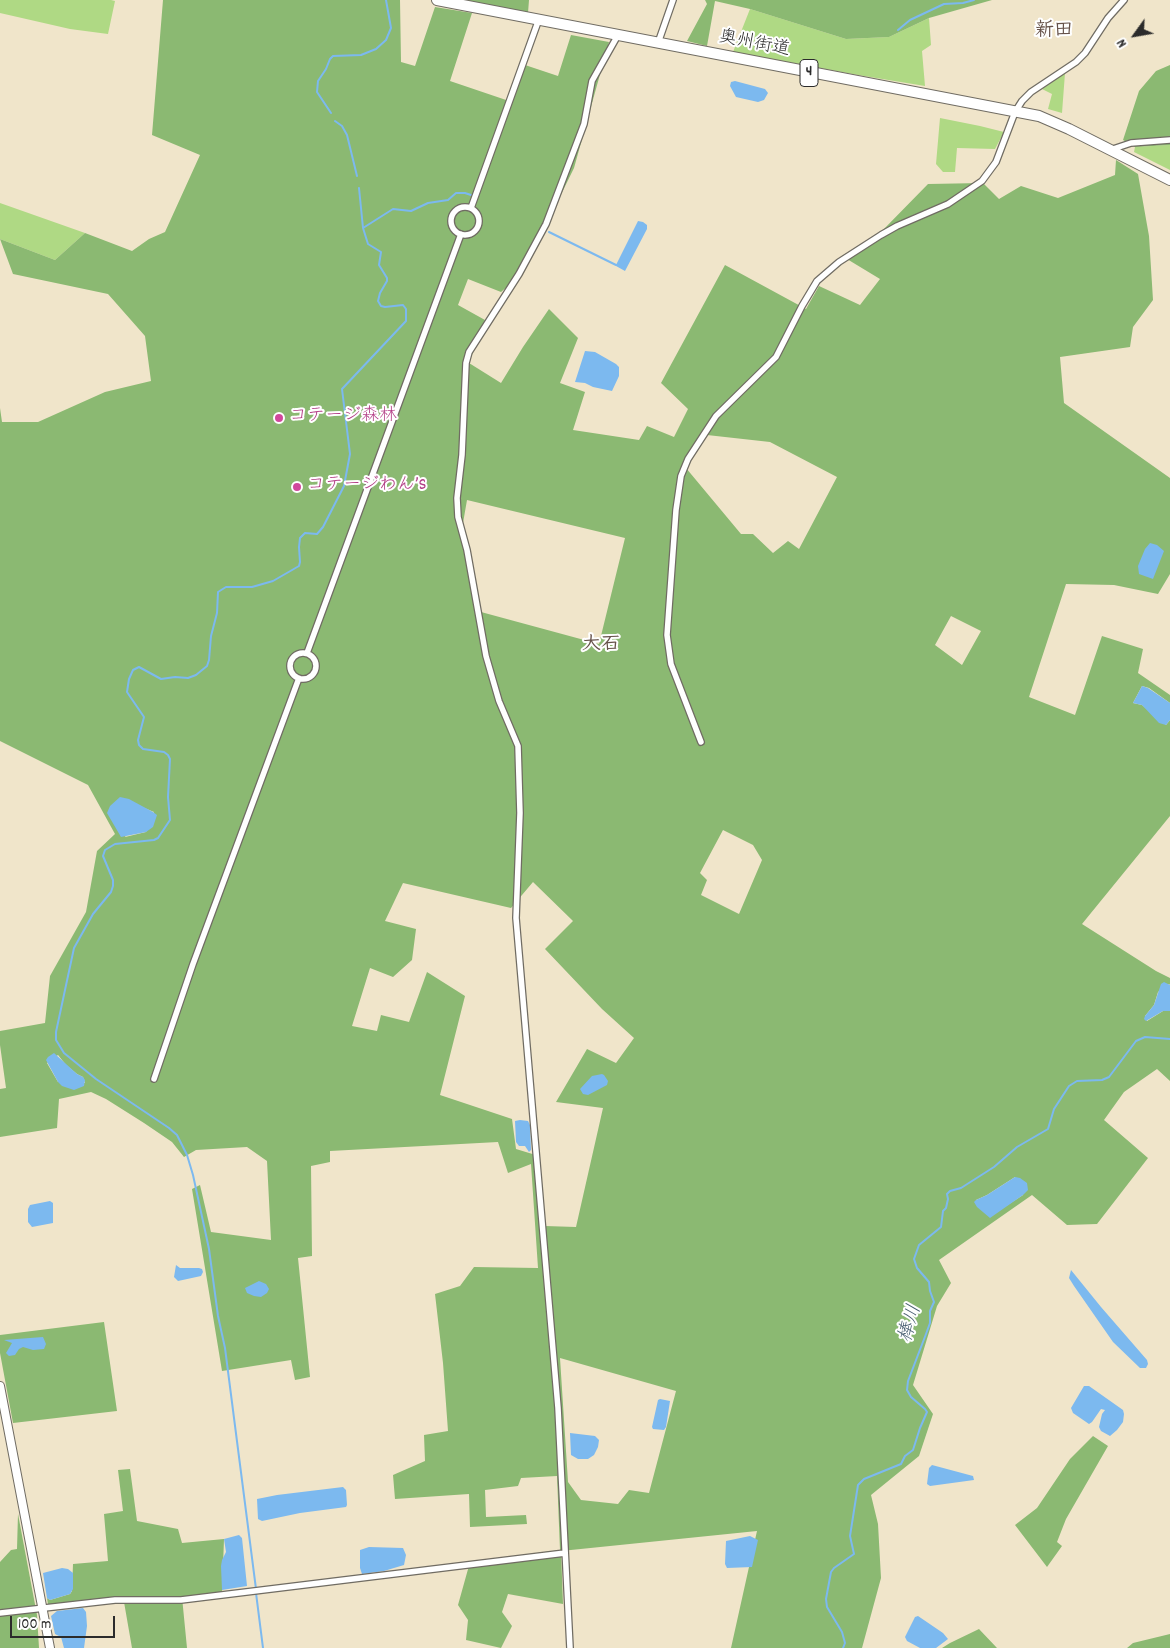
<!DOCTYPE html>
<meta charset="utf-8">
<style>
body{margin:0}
#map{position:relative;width:1170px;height:1648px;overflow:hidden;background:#f0e5ca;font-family:Dekko,sans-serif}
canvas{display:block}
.north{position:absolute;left:1110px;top:10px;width:50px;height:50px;-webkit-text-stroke:4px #fff;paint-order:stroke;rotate:238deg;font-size:14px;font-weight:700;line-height:20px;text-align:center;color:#2b2b2b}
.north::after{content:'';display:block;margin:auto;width:18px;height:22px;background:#2b2b2b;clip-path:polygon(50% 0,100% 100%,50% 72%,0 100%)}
.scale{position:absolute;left:10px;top:1616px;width:105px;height:22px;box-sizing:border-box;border:2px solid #2b2b2b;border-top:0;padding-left:6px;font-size:15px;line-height:18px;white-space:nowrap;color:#2b2b2b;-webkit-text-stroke:4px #fff;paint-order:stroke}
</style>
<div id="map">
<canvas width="1170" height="1648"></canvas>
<div class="north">N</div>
<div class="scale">100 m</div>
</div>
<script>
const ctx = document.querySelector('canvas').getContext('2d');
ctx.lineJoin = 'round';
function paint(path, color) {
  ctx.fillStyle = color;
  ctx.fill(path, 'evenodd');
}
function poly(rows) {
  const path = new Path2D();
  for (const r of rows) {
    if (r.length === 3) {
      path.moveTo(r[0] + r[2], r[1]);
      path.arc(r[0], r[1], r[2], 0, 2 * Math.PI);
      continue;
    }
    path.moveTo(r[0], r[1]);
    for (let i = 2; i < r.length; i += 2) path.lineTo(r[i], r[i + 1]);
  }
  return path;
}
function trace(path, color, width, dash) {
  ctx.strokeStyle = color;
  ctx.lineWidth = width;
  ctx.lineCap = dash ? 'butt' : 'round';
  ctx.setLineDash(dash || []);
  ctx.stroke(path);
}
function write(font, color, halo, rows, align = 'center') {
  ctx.font = font + ' Dekko,"Klee One",sans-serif';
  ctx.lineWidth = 4;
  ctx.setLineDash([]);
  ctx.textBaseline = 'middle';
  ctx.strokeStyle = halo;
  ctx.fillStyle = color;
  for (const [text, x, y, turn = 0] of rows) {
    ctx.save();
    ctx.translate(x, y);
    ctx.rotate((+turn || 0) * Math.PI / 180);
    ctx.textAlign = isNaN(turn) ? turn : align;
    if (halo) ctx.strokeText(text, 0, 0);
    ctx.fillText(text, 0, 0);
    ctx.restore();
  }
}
paint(poly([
 [0,0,111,0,115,1,108,34,70,29,0,13],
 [750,9,846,39,889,37,929,18,931,45,922,51,925,86,858,75,733,52],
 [1065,73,1062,113,1048,109,1052,94,1042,89],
 [940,118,980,126,1004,132,995,149,957,148,955,172,943,172,936,164],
 [1170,145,1170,170,1134,152,1135,147],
 [0,203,85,233,55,260,0,239]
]), '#afd984');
paint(poly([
 [163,0,400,0,401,62,415,66,435,7,472,13,450,81,512,102,525,65,558,76,571,35,609,42,574,168,522,274,501,292,468,279,458,305,485,320,469,363,501,383,523,347,549,309,578,338,560,383,585,392,573,430,639,440,647,426,674,437,688,409,661,383,725,265,806,309,819,286,860,305,880,279,842,256,881,232,928,184,983,183,999,199,1021,186,1058,198,1115,175,1116,160,1138,174,1149,236,1153,300,1133,327,1130,347,1060,357,1064,403,1170,478,1170,574,1158,594,1114,585,1066,584,1029,697,1075,715,1102,636,1143,649,1138,673,1170,695,1170,703,1149,688,1142,686,1133,703,1142,705,1166,725,1170,720,1170,816,1082,924,1156,971,1170,978,1170,985,1169,984,1158,992,1154,1005,1145,1016,1147,1021,1163,1011,1170,1011,1170,1081,1157,1069,1124,1092,1104,1120,1148,1158,1097,1224,1067,1225,1032,1195,939,1260,951,1283,937,1306,913,1385,933,1414,919,1456,871,1495,878,1524,881,1578,862,1648,731,1648,757,1531,561,1551,563,1604,508,1594,502,1612,512,1626,501,1648,466,1640,468,1620,458,1605,470,1562,560,1550,557,1476,521,1478,518,1486,485,1490,486,1517,526,1515,527,1524,470,1527,469,1494,395,1499,393,1475,425,1461,424,1435,448,1431,443,1363,435,1294,460,1286,474,1267,538,1268,531,1164,508,1173,498,1142,330,1151,330,1162,311,1166,312,1256,298,1258,310,1377,295,1380,291,1360,222,1371,192,1189,200,1185,211,1232,271,1240,267,1161,247,1147,196,1150,184,1157,172,1142,144,1123,106,1099,91,1092,59,1099,57,1128,0,1137,0,1089,6,1088,0,1045,0,1031,45,1023,50,976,86,912,97,851,115,834,88,785,0,741,0,408,2,422,38,422,105,392,151,381,145,336,108,294,13,274,0,239,55,260,85,233,132,251,149,239,165,232,200,155,152,135],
 [707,435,770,442,837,477,799,549,788,541,773,553,753,534,741,534,686,468],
 [467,500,625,538,599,644,481,612,463,523],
 [951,616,981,631,962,665,935,645],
 [142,807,154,812,146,832,125,837],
 [723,830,753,845,762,860,739,914,701,895,707,880,700,873],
 [533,882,573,921,545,949,602,1009,634,1038,616,1063,587,1049,556,1102,603,1108,576,1227,545,1226,539,1156,516,1149,512,1119,440,1095,465,996,427,972,409,1022,381,1015,377,1031,352,1026,370,968,393,977,412,960,416,929,385,921,403,883,511,908],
 [58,1055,66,1065,77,1074,83,1077,85,1083,58,1082,47,1063],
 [1015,1177,1023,1195,1006,1206,976,1200,987,1195],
 [560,1358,676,1391,649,1493,629,1490,618,1504,581,1500,568,1482],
 [465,0,529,0,528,13],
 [705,0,992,0,929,18,889,37,846,39,750,9,715,1,707,46,687,41,707,4],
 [1170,65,1170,145,1135,147,1123,140,1139,91,1156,71],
 [104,1322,117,1411,13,1423,0,1353,0,1335],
 [1093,1436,1108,1446,1066,1519,1057,1542,1062,1546,1047,1567,1015,1525,1037,1508,1070,1459],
 [130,1469,137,1521,178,1529,182,1543,224,1539,222,1593,182,1597,187,1648,132,1648,124,1602,49,1611,47,1598,50,1600,70,1594,72,1591,73,1564,108,1561,104,1514,123,1511,118,1470],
 [18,1514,37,1615,39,1648,0,1648,0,1562,11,1550,17,1549],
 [979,1629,997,1648,942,1648,950,1643],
 [1170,1634,1170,1648,1127,1648,1133,1643]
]), '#8bb972');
paint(poly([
 [735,81,765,89,768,93,764,100,758,102,736,97,730,86,731,82],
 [638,221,643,222,647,225,647,229,625,271,616,266,616,265],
 [585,351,595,352,616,364,619,367,619,376,612,391,593,387,585,383,575,382],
 [1150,543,1157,545,1164,551,1153,579,1139,574,1138,566,1145,549],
 [1142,686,1148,688,1170,703,1170,720,1166,725,1159,723,1142,705,1133,703],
 [120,797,129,799,153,812,157,815,153,827,146,832,121,837,107,813,110,806],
 [1164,982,1170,985,1170,1011,1163,1011,1146,1021,1144,1019,1145,1016,1154,1005,1161,984],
 [54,1053,77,1074,83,1077,85,1080,84,1086,74,1090,62,1086,58,1082,46,1060,48,1057],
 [602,1074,604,1075,608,1081,607,1085,588,1095,583,1094,580,1089,592,1076],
 [520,1120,528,1121,530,1125,531,1150,529,1152,525,1146,519,1146,516,1142,515,1121],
 [1015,1177,1020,1178,1027,1183,1028,1190,1023,1195,990,1218,977,1207,974,1202,976,1200,987,1195],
 [50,1201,53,1203,53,1223,32,1227,28,1222,28,1209,30,1205],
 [176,1265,180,1268,199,1268,202,1269,203,1272,201,1276,178,1281,174,1277],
 [1071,1270,1101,1307,1147,1360,1148,1364,1146,1368,1140,1368,1113,1342,1074,1286,1069,1278],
 [259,1281,266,1284,269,1289,267,1293,261,1297,254,1296,247,1293,245,1288],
 [43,1337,46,1344,44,1349,33,1350,23,1347,19,1349,15,1355,9,1356,6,1353,12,1343,4,1340],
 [1084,1386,1089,1386,1123,1410,1124,1414,1123,1422,1117,1430,1110,1436,1101,1431,1099,1427,1102,1414,1105,1410,1101,1409,1092,1422,1089,1424,1073,1413,1071,1408],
 [660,1399,670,1401,666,1427,664,1430,653,1429,652,1427,658,1400],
 [570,1433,595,1436,599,1440,598,1447,594,1455,588,1459,578,1459,571,1455],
 [932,1465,973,1476,974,1480,930,1486,927,1484,929,1468],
 [343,1487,346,1490,347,1505,346,1507,300,1513,262,1521,258,1519,257,1499,277,1495],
 [239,1535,242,1538,247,1586,222,1590,221,1566,222,1560,226,1552,224,1539],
 [750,1536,758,1540,752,1567,727,1568,725,1564,726,1541],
 [369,1547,403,1548,406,1555,404,1565,384,1571,362,1574,360,1568,360,1550],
 [62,1568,68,1569,73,1573,73,1589,70,1594,50,1600,47,1598,43,1573],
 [83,1608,86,1612,87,1626,84,1648,64,1648,61,1637,55,1634,51,1616,57,1611],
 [918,1616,943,1633,948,1639,936,1648,920,1648,907,1641,905,1637,915,1617]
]), '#7cb9ef');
trace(poly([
 [898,30,910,20,944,4,963,3,974,0],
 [331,113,317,92,318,81,326,69,330,59,333,56,361,55,376,49,386,40,391,28,386,0],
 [335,121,342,126,347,135,357,176],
 [359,188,363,228],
 [549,232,616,265],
 [256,1589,225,1348,218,1316,209,1249,193,1175,187,1155,177,1135,169,1128,96,1079,64,1053,56,1040,56,1032,74,948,93,914,111,892,113,886,113,880,103,856,105,850,115,844,154,840,158,838,170,820,168,797,170,759,168,755,164,752,143,749,139,745,138,740,144,717,127,692,129,679,133,670,139,667,161,679,175,677,188,678,196,675,207,666,209,660,211,636,217,613,218,592,226,587,252,587,273,581,299,566,300,562,299,547,300,538,305,533,317,534,323,527,344,486,350,454,342,389,406,321,406,309,403,305,385,307,381,306,378,301,380,293,387,281,387,278,379,265,381,252,368,244,363,228,393,209,411,211,428,203,448,200,456,193,465,193,471,195],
 [256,1593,263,1648],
 [843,1648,845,1643,842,1632,827,1607,826,1599,831,1572,834,1568,854,1554,850,1536,858,1485,864,1479,901,1464,905,1456,913,1450,920,1428,927,1412,925,1409,911,1397,907,1390,908,1381,926,1334,930,1323,930,1311,934,1302,930,1291,929,1282,917,1268,914,1259,919,1245,941,1227,943,1211,946,1208,948,1199,947,1194,950,1191,961,1188,994,1167,1017,1147,1048,1129,1054,1109,1069,1086,1077,1081,1102,1080,1109,1077,1136,1041,1145,1037,1170,1039]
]), '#7cb9ef', 2);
const street = poly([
 [658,43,673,0],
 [1110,150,1131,143,1170,140],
 [465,221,14],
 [471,208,539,19],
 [303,666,13],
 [307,653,461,234],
 [701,742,671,664,667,635,676,510,681,476,688,459,716,416,776,357,802,306,817,281,839,262,881,235,897,226,948,204,982,181,996,162,1015,112,1022,101,1031,92,1076,62,1085,53,1108,18,1124,0],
 [154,1079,193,964,299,678],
 [0,1613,115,1600,181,1600,565,1553],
 [570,1648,558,1408,516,918,520,813,518,746,499,701,486,656,467,550,458,517,457,498,462,455,466,363,469,352,519,274,546,224,584,124,592,81,618,35]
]);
const secondary = poly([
 [0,1386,50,1648]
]);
const highway = poly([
 [437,0,1039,116,1069,129,1170,180]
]);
trace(street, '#706c63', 8);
trace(secondary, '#706c63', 10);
trace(highway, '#706c63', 12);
trace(street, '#fff', 5.5);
trace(secondary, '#fff', 8);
trace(highway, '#fff', 10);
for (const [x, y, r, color] of [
 [279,418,5,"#d1479c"],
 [297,487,5,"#d1479c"]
]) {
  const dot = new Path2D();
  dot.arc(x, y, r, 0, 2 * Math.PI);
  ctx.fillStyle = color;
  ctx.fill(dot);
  trace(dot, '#fff', 2);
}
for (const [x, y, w] of [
 [809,73,18]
]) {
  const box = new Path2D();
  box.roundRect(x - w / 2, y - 13.5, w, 27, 4);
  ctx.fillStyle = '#fff';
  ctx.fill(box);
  trace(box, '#2b2b2b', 1);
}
write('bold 16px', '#2b2b2b', null, [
 ["4",809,73]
]);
write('18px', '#2b2b2b', '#fff', [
 ["奥州街道",754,45,11]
]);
write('18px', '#b23c85', '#fff', [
 ["コテージ森林",289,418],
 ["コテージわん’S",307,487]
], 'left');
write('bold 19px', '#66524a', '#fff', [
 ["新田",1054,32],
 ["大石",601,646]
]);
write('italic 19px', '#475d70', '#fff', [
 ["棒川",912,1324,-74]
]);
</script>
